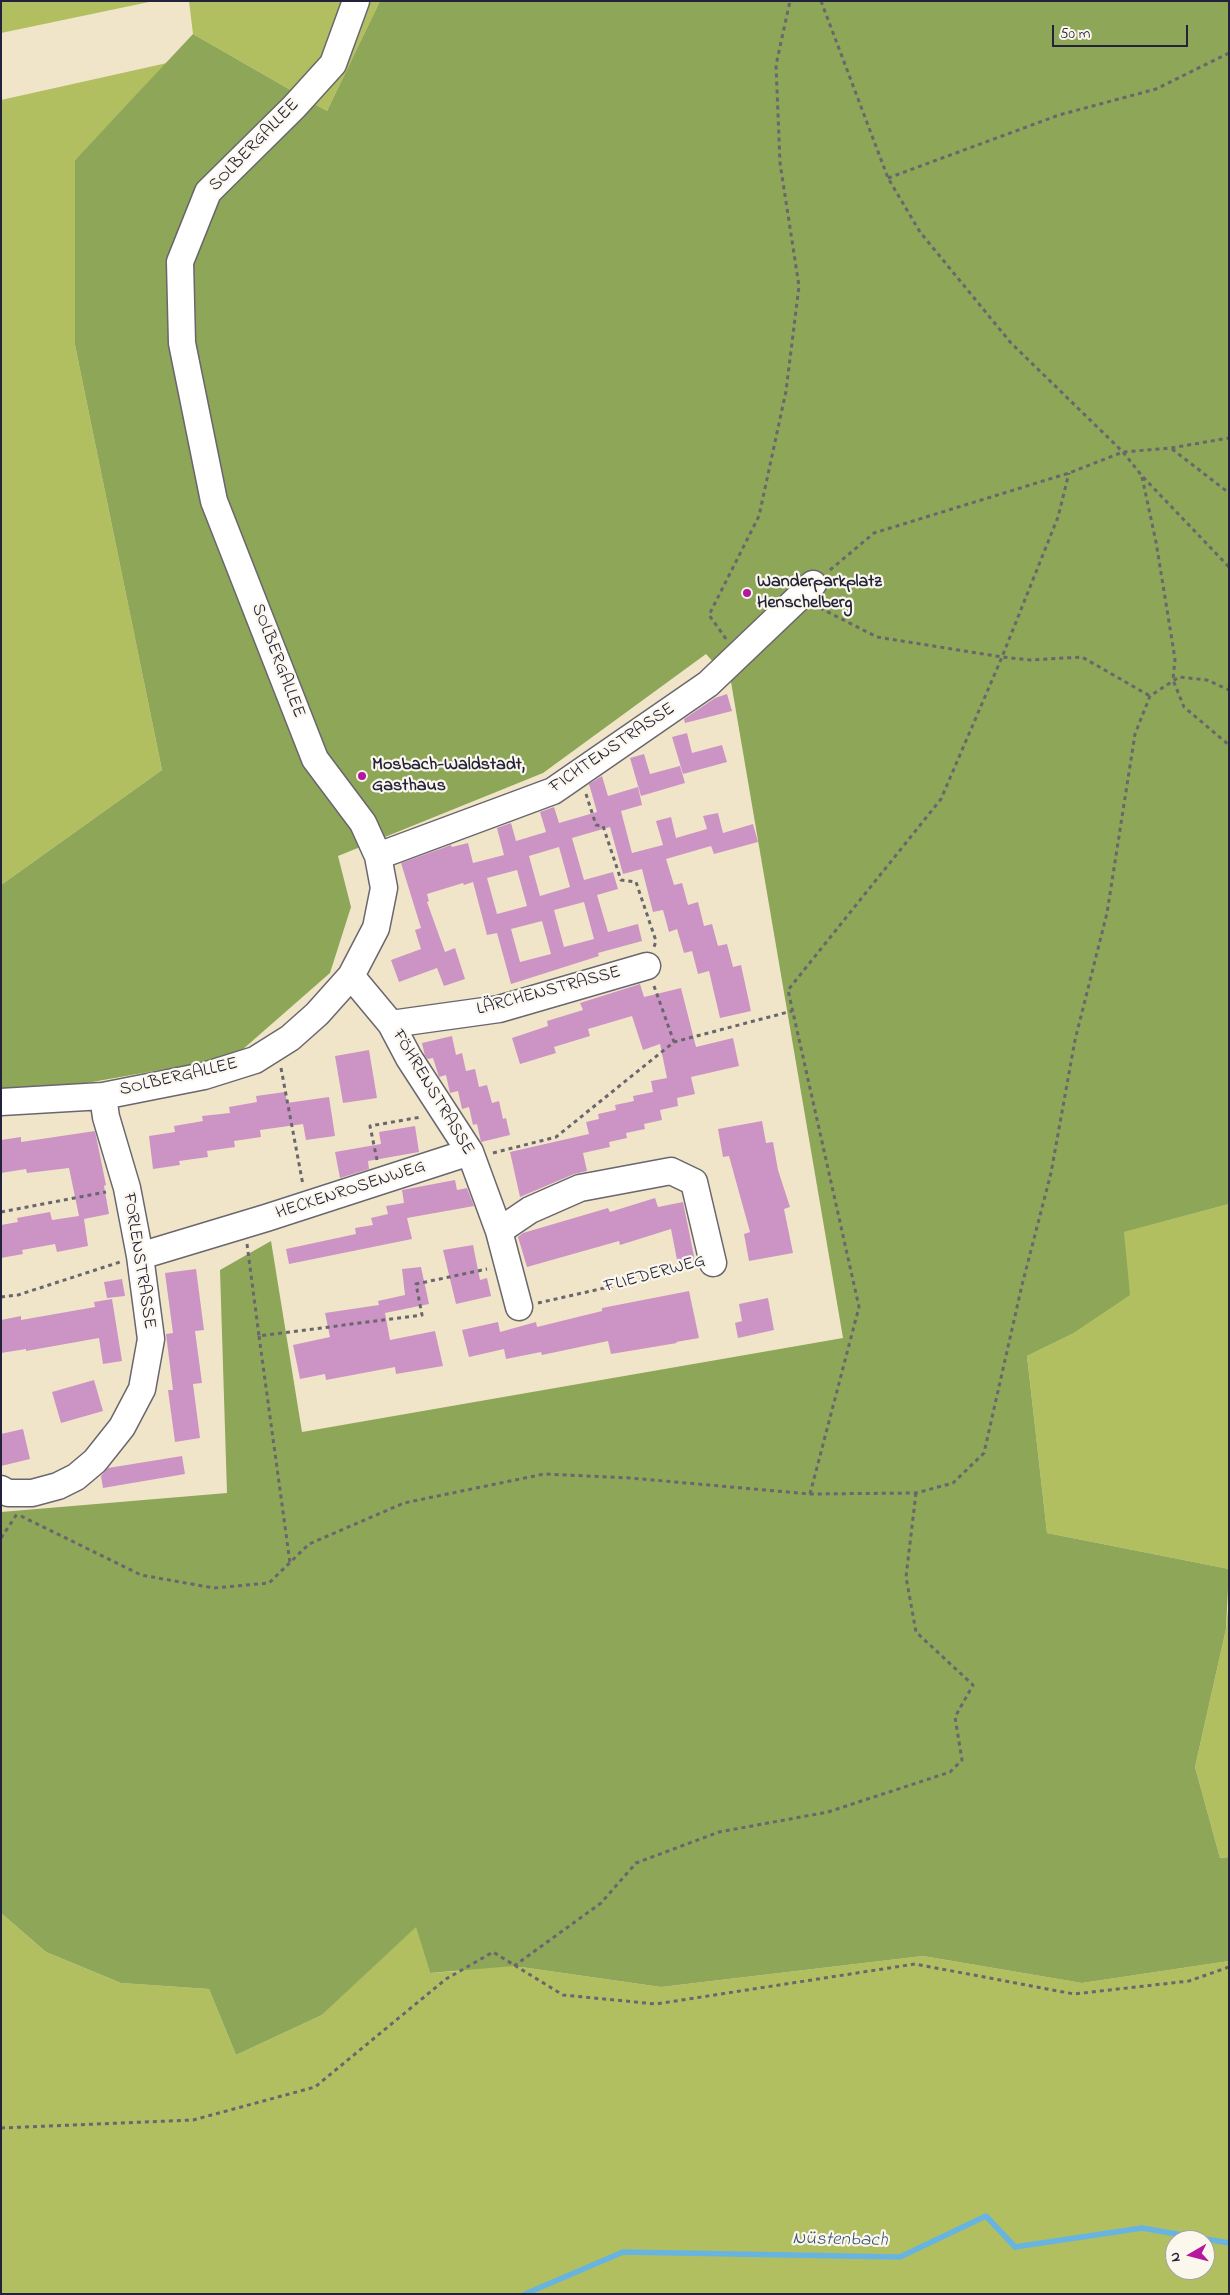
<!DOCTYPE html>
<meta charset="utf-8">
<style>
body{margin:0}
#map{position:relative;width:1230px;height:2295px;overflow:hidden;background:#f1e5c9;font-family:"Indie Flower",sans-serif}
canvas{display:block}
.frame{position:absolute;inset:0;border:2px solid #22223b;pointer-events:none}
.north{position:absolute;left:1165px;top:2230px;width:50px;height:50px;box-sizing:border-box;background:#fbf7ec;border:1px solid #a4a2a5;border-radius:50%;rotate:262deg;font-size:14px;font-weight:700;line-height:20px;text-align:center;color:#22223b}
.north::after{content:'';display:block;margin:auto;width:18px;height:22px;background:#b5179e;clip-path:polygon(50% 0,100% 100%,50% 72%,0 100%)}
.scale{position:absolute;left:1052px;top:25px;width:136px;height:22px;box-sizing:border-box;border:2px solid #22223b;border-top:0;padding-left:6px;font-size:15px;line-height:18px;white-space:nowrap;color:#22223b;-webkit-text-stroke:4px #fbf7ec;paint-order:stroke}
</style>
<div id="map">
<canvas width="1230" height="2295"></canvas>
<div class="frame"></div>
<div class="north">N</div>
<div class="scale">50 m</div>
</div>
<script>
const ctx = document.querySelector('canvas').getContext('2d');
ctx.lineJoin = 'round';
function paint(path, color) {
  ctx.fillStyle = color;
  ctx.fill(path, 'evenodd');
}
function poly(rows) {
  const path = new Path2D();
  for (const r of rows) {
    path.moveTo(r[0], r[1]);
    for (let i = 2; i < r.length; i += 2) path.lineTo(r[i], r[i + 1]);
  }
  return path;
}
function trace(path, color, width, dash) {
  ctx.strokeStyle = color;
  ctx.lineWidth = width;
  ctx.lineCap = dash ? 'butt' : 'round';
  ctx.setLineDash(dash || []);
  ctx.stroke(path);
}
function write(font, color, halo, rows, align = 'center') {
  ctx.font = font + ' "Indie Flower",sans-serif';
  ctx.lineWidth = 4.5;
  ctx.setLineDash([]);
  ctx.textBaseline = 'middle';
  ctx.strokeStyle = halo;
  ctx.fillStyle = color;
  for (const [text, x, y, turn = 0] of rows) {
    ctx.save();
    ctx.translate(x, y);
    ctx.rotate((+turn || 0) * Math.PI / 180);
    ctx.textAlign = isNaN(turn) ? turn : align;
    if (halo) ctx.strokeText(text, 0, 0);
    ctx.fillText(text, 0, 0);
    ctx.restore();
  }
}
paint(poly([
 [1,1,154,1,1,33],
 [189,1,380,1,327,111,193,34],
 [167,63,75,160,75,345,162,770,1,885,1,100],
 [1229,1204,1229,1569,1047,1533,1027,1356,1072,1334,1123,1232],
 [1229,1598,1229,1857,1220,1858,1195,1767,1226,1629],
 [1,1913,46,1952,121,1983,209,1989,236,2055,322,2015,416,1926,430,1973,460,1971,493,1952,514,1966,661,1987,923,1956,1082,1983,1229,1961,1229,2294,1,2294],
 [1175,2240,1205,2240,1205,2270,1175,2270]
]), '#b2bf61');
paint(poly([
 [380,1,1229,1,1229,1204,1124,1232,1130,1295,1072,1334,1027,1356,1047,1533,1229,1569,1226,1629,1195,1767,1220,1858,1229,1857,1229,1961,1082,1983,923,1956,661,1987,514,1966,430,1973,416,1927,322,2015,236,2055,209,1989,121,1983,46,1952,1,1913,1,1512,227,1493,220,1270,271,1241,302,1432,843,1338,731,682,706,654,543,773,338,856,351,907,330,973,234,1057,1,1098,1,885,162,770,75,345,75,160,193,34,327,111]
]), '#8da657');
trace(poly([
 [525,2294,623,2252,900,2257,986,2216,1015,2247,1142,2228,1229,2243]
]), '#66b4df', 5.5);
paint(poly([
 [727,694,732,711,685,723,684,719,715,698],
 [687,733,692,753,722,745,727,762,683,774,672,737],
 [644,754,650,774,680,766,685,783,641,796,630,758],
 [602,776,608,796,638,787,642,805,621,811,632,853,663,845,656,821,671,817,676,838,707,829,703,816,718,813,723,833,753,824,758,842,714,854,711,846,666,859,674,885,682,883,688,905,698,902,704,926,712,924,718,946,727,944,733,967,741,965,751,1011,720,1018,709,971,698,974,692,951,684,953,677,929,669,932,663,910,653,912,642,869,623,874,610,827,572,838,584,880,613,872,618,889,597,895,608,932,638,924,642,941,598,953,599,956,511,984,497,933,487,935,473,882,464,885,463,883,427,894,429,901,427,902,445,952,455,948,465,979,444,986,437,968,399,982,391,960,421,949,415,930,421,928,401,863,451,845,452,847,468,843,473,863,504,855,497,828,511,823,516,841,546,832,540,812,554,807,559,823,597,812,589,784],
 [559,847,570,887,540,896,529,856],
 [517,870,527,906,497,914,487,878],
 [584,902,594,939,564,947,554,910],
 [542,921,551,954,520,962,511,929],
 [640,984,644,997,681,988,696,1047,733,1038,739,1066,691,1077,695,1094,677,1098,678,1106,660,1110,662,1120,644,1124,645,1129,626,1133,627,1138,609,1142,610,1147,583,1153,587,1171,574,1174,520,1197,510,1152,589,1134,586,1122,599,1119,598,1114,616,1110,615,1105,634,1101,633,1096,653,1092,651,1081,667,1078,660,1044,643,1050,632,1016,588,1029,590,1036,554,1047,556,1053,520,1064,512,1038,548,1026,547,1021,583,1010,580,1003],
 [452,1036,456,1055,462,1053,466,1071,475,1069,479,1087,487,1085,492,1103,499,1101,503,1119,506,1118,510,1135,481,1142,477,1124,473,1125,469,1107,462,1109,458,1091,450,1093,446,1075,439,1077,433,1058,428,1059,425,1056,422,1043],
 [369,1050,377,1098,343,1103,335,1056],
 [285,1092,287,1103,329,1097,335,1136,306,1140,303,1124,260,1130,261,1137,234,1141,235,1147,207,1151,208,1157,179,1161,180,1165,153,1169,149,1136,175,1132,174,1126,203,1121,202,1116,230,1113,229,1107,257,1102,256,1096],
 [762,1121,766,1143,773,1142,778,1170,790,1207,784,1209,793,1253,749,1261,744,1234,750,1232,729,1156,723,1157,718,1129],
 [415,1126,419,1152,368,1161,369,1169,340,1178,335,1152,381,1144,379,1132],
 [95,1131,106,1185,104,1186,109,1214,84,1219,88,1246,57,1252,55,1244,22,1250,23,1254,1,1258,1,1225,18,1222,17,1218,50,1212,52,1220,79,1216,69,1168,27,1173,26,1169,1,1173,1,1140,21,1137,21,1142],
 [455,1180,457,1190,467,1188,474,1206,407,1218,412,1239,289,1264,286,1249,356,1234,355,1228,373,1225,371,1218,388,1214,386,1206,404,1203,402,1190],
 [655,1198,658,1207,683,1202,695,1261,678,1265,671,1229,620,1245,619,1241,527,1267,518,1237,523,1233,608,1208,610,1212],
 [473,1245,480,1280,487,1278,491,1296,456,1304,443,1250],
 [421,1267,429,1304,385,1313,390,1340,435,1331,443,1366,396,1374,395,1367,326,1380,325,1374,300,1379,293,1345,330,1337,325,1313,379,1305,378,1301,405,1295,402,1269],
 [196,1269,204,1330,195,1331,202,1383,193,1384,200,1438,175,1442,168,1390,173,1390,166,1334,173,1333,165,1273],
 [122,1279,125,1296,107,1298,104,1282],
 [689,1291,699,1338,676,1342,677,1343,611,1354,608,1341,542,1355,541,1352,506,1359,504,1349,469,1357,462,1330,498,1322,500,1332,536,1322,537,1327,602,1311,602,1308],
 [768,1298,774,1330,738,1338,735,1323,742,1321,739,1304],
 [112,1299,122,1361,103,1364,99,1338,26,1351,26,1349,1,1353,1,1320,21,1316,21,1320,95,1307,94,1302],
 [94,1380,103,1411,61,1423,52,1392],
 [23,1429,30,1459,1,1466,1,1434],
 [182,1456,185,1474,103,1488,101,1476,108,1468]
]), '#cc94c4');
const minor = poly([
 [378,856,553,791,708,684,813,584],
 [351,976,391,1024,409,1058,470,1152,499,1231,519,1307],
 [391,1024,499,1009,647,966],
 [1,1102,103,1096,204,1076,255,1060,290,1038,317,1014,351,976,376,928,384,888,378,856,363,823,315,759,214,501,182,343,180,262,208,192,294,107,333,64,356,1],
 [499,1231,530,1210,580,1188,671,1171,694,1182,713,1263],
 [140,1256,266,1218,470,1152],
 [1,1489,8,1493,32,1493,58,1486,76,1477,95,1461,122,1427,142,1389,151,1339,140,1256,127,1188,106,1117,103,1096]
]);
trace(minor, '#6a666d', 29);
trace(poly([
 [821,1,888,178,920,232,1011,343,1123,452,1142,476,1229,567],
 [888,178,1059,115,1156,89,1229,53],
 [1172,449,1229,493],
 [1142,477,1156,542,1175,659,1173,680,1184,707,1229,745],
 [830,570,874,533,1069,473,1123,452,1171,448,1229,438],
 [820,608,877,637,1002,657,1031,660,1082,657,1150,696],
 [726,639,709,615,759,516,786,391,799,286,780,163,776,65,790,1],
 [586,794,596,825,603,826,621,880,636,882,656,941,654,947],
 [654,986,674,1042],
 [281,1068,303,1185],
 [493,1153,556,1137,674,1042,792,1011],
 [377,1160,370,1126,421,1117],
 [1,1212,106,1192],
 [247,1244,259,1336,422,1315,416,1284,487,1269],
 [1,1297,18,1295,120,1262],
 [538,1303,693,1268],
 [259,1336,290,1563],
 [810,1494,859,1307,788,990,941,799,1002,657,1058,517,1069,473],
 [21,1516,141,1575,214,1588,269,1583,309,1544,404,1503,544,1474,630,1478,810,1494,916,1493,953,1483,984,1453,1022,1285,1051,1173,1075,1040,1107,913,1135,734,1150,696,1179,677,1207,680,1229,690],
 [1,1538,17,1514],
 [514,1966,601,1903,636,1863,719,1832,828,1812,950,1772,962,1760,955,1717,973,1685,916,1632,906,1577,916,1493],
 [1,2128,193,2120,315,2087,446,1979,493,1952,563,1995,656,2004,915,1964,1074,1994,1189,1981,1229,1967]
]), '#6a666d', 3, [4, 4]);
trace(minor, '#fff', 26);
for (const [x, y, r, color] of [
 [747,593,5,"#b5179e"],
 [362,776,5,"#b5179e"]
]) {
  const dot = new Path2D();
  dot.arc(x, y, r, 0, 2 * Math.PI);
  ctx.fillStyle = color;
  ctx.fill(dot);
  trace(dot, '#fbf7ec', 2);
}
write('18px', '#22223b', '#fbf7ec', [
 ["SOLBERGALLEE",255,146,-46],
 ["SOLBERGALLEE",277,661,69],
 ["FICHTENSTRASSE",613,749,-34],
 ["LÄRCHENSTRASSE",549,992,-15],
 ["SOLBERGALLEE",179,1078,-13],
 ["FÖHRENSTRASSE",432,1093,59],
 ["HECKENROSENWEG",351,1191,-18],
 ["FORLENSTRASSE",138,1261,81],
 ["FLIEDERWEG",655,1275,-15]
]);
write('bold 18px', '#22223b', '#fbf7ec', [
 ["Wanderparkplatz",757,583],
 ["Henschelberg",757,604],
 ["Mosbach-Waldstadt,",372,766],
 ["Gasthaus",372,787]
], 'left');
write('italic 19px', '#3a5574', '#fbf7ec', [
 ["Nüstenbach",840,2241,1]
]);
</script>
